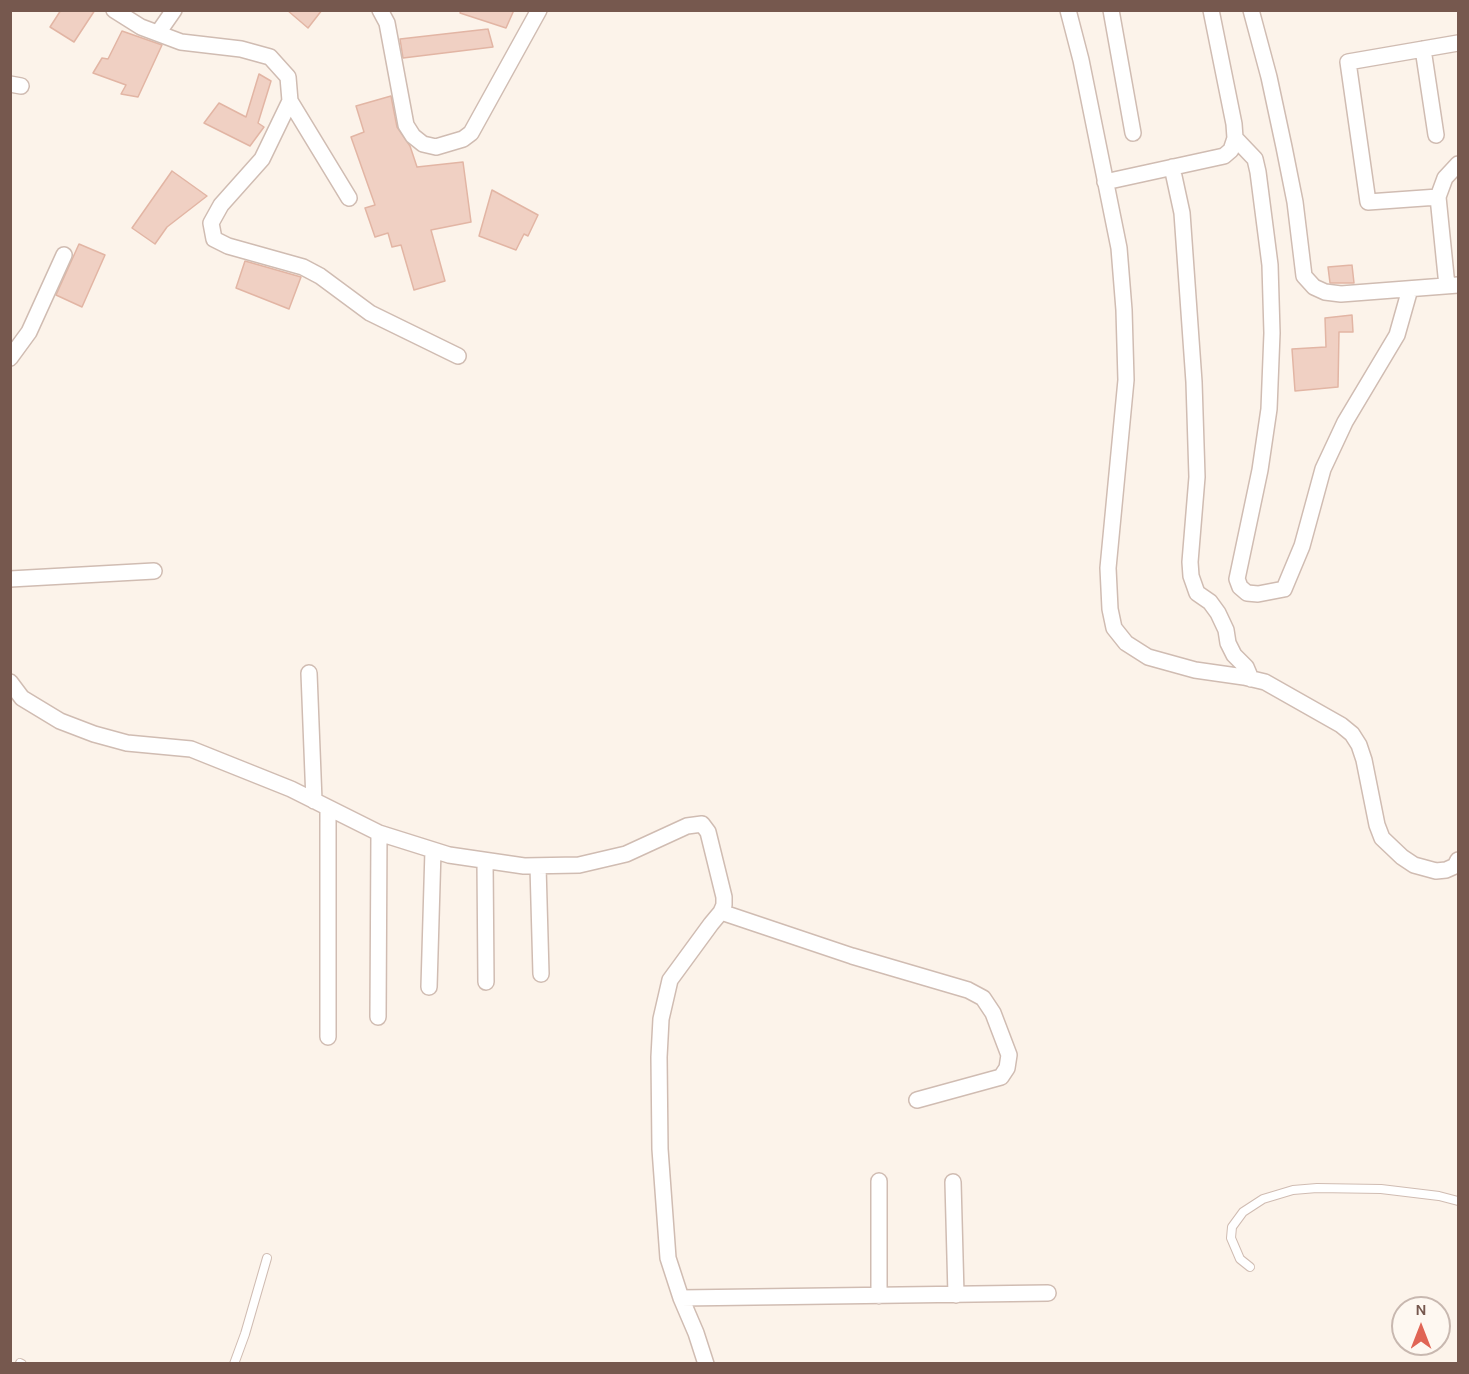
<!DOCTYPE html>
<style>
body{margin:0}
#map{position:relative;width:1469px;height:1374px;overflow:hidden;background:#fcf3ea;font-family:Karla,sans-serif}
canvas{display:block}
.frame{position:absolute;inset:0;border:12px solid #76584e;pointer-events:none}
.north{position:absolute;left:1391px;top:1296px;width:60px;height:60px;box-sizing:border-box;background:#fef8f1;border:2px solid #c8b8b0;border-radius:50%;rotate:0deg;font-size:16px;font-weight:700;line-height:24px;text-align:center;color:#76584e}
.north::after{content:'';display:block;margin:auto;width:21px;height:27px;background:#e06555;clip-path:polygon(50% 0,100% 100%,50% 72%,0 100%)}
</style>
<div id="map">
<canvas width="1469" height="1374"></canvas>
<div class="frame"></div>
<div class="north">N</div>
</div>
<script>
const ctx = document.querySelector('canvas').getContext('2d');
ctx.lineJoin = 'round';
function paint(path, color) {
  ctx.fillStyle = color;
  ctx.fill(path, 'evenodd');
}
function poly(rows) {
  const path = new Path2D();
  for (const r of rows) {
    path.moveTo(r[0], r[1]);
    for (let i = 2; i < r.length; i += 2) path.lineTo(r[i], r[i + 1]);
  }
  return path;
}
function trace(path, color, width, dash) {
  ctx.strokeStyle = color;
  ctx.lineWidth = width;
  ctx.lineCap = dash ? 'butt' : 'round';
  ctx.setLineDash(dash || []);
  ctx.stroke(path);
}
const building = poly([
 [61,10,95,10,74,42,50,27,61,10],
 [287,10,322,10,308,28,287,10],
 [461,10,514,10,506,28,460,13,461,10],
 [488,29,493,47,403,58,400,39,488,29],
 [122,31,162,45,138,97,121,94,126,85,93,73,102,58,108,59,122,31],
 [259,74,271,81,258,123,264,127,250,146,204,123,219,103,246,117,259,74],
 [391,96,397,127,410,146,417,167,463,162,471,222,431,230,445,281,414,290,401,245,392,247,388,233,375,237,365,208,375,205,351,137,364,132,356,106,391,96],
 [172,171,207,196,167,227,155,244,132,228,172,171],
 [492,190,538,215,528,236,524,234,516,250,479,236,492,190],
 [79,244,105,255,82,307,56,295,79,244],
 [245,261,301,277,289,309,236,288,245,261],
 [1352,265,1354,283,1330,283,1328,267,1352,265],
 [1352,315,1353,332,1339,332,1338,387,1295,391,1292,349,1326,347,1325,318,1352,315]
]);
paint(building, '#f0d0c3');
trace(building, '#e2b5a4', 1.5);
const lane = poly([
 [1250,1267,1240,1259,1231,1238,1232,1227,1243,1212,1263,1199,1293,1190,1317,1188,1381,1189,1439,1196,1458,1201],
 [20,1363,22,1364],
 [234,1364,245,1334,267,1258]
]);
const street = poly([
 [114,10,141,27,181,42,241,49,270,57,288,77,290,101,262,159,221,205,211,223,214,239,228,246,303,267,320,276,370,313,458,356],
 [380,10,387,23,406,125,413,136,423,144,436,147,463,139,471,133,539,10],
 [1068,10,1081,60,1119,248,1124,310,1126,380,1108,568,1110,609,1114,628,1126,643,1148,657,1195,670,1244,677,1265,682,1341,725,1352,734,1359,745,1364,760,1377,825,1382,838,1402,857,1414,865,1436,871,1446,870,1455,866,1458,860],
 [1111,10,1133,133],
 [1251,10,1269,77,1284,147,1295,202,1304,276,1314,287,1325,292,1341,294,1458,285],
 [158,33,174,10],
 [1423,49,1436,135],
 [10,84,21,86],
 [290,101,349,198],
 [1235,138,1255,159,1258,172,1270,265,1272,333,1269,409,1260,470,1237,579,1240,587,1247,593,1258,594,1284,589,1302,546,1323,469,1345,422,1397,335,1410,289],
 [1172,167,1182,213,1194,382,1197,477,1190,562,1191,576,1197,593,1210,602,1218,613,1226,630,1228,643,1234,655,1246,667,1251,679],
 [1105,182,1224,156,1231,150,1235,138,1234,124,1211,10],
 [1438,197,1368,202,1348,62,1458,43],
 [1447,286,1438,197,1445,178,1458,164],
 [10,358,29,332,64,255],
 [10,579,154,571],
 [309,673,314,801],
 [10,682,22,698,60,721,94,734,127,743,191,749,291,789,379,833,449,855,524,866,579,865,626,854,687,826,702,824,708,832,724,897,724,905,721,912,711,924,670,980,661,1019,659,1057,660,1149,668,1258,681,1298,696,1333,706,1364],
 [328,808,328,1037],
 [485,861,486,982],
 [538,866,541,974],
 [721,912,852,956,968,990,983,998,993,1013,1009,1055,1007,1068,1001,1077,917,1100],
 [429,987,433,850],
 [378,1017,379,833],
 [879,1181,879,1296],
 [953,1182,956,1295],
 [681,1298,1048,1293]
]);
trace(lane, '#d0bcb2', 10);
trace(street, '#d0bcb2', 18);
trace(lane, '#fff', 8);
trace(street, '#fff', 15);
</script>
